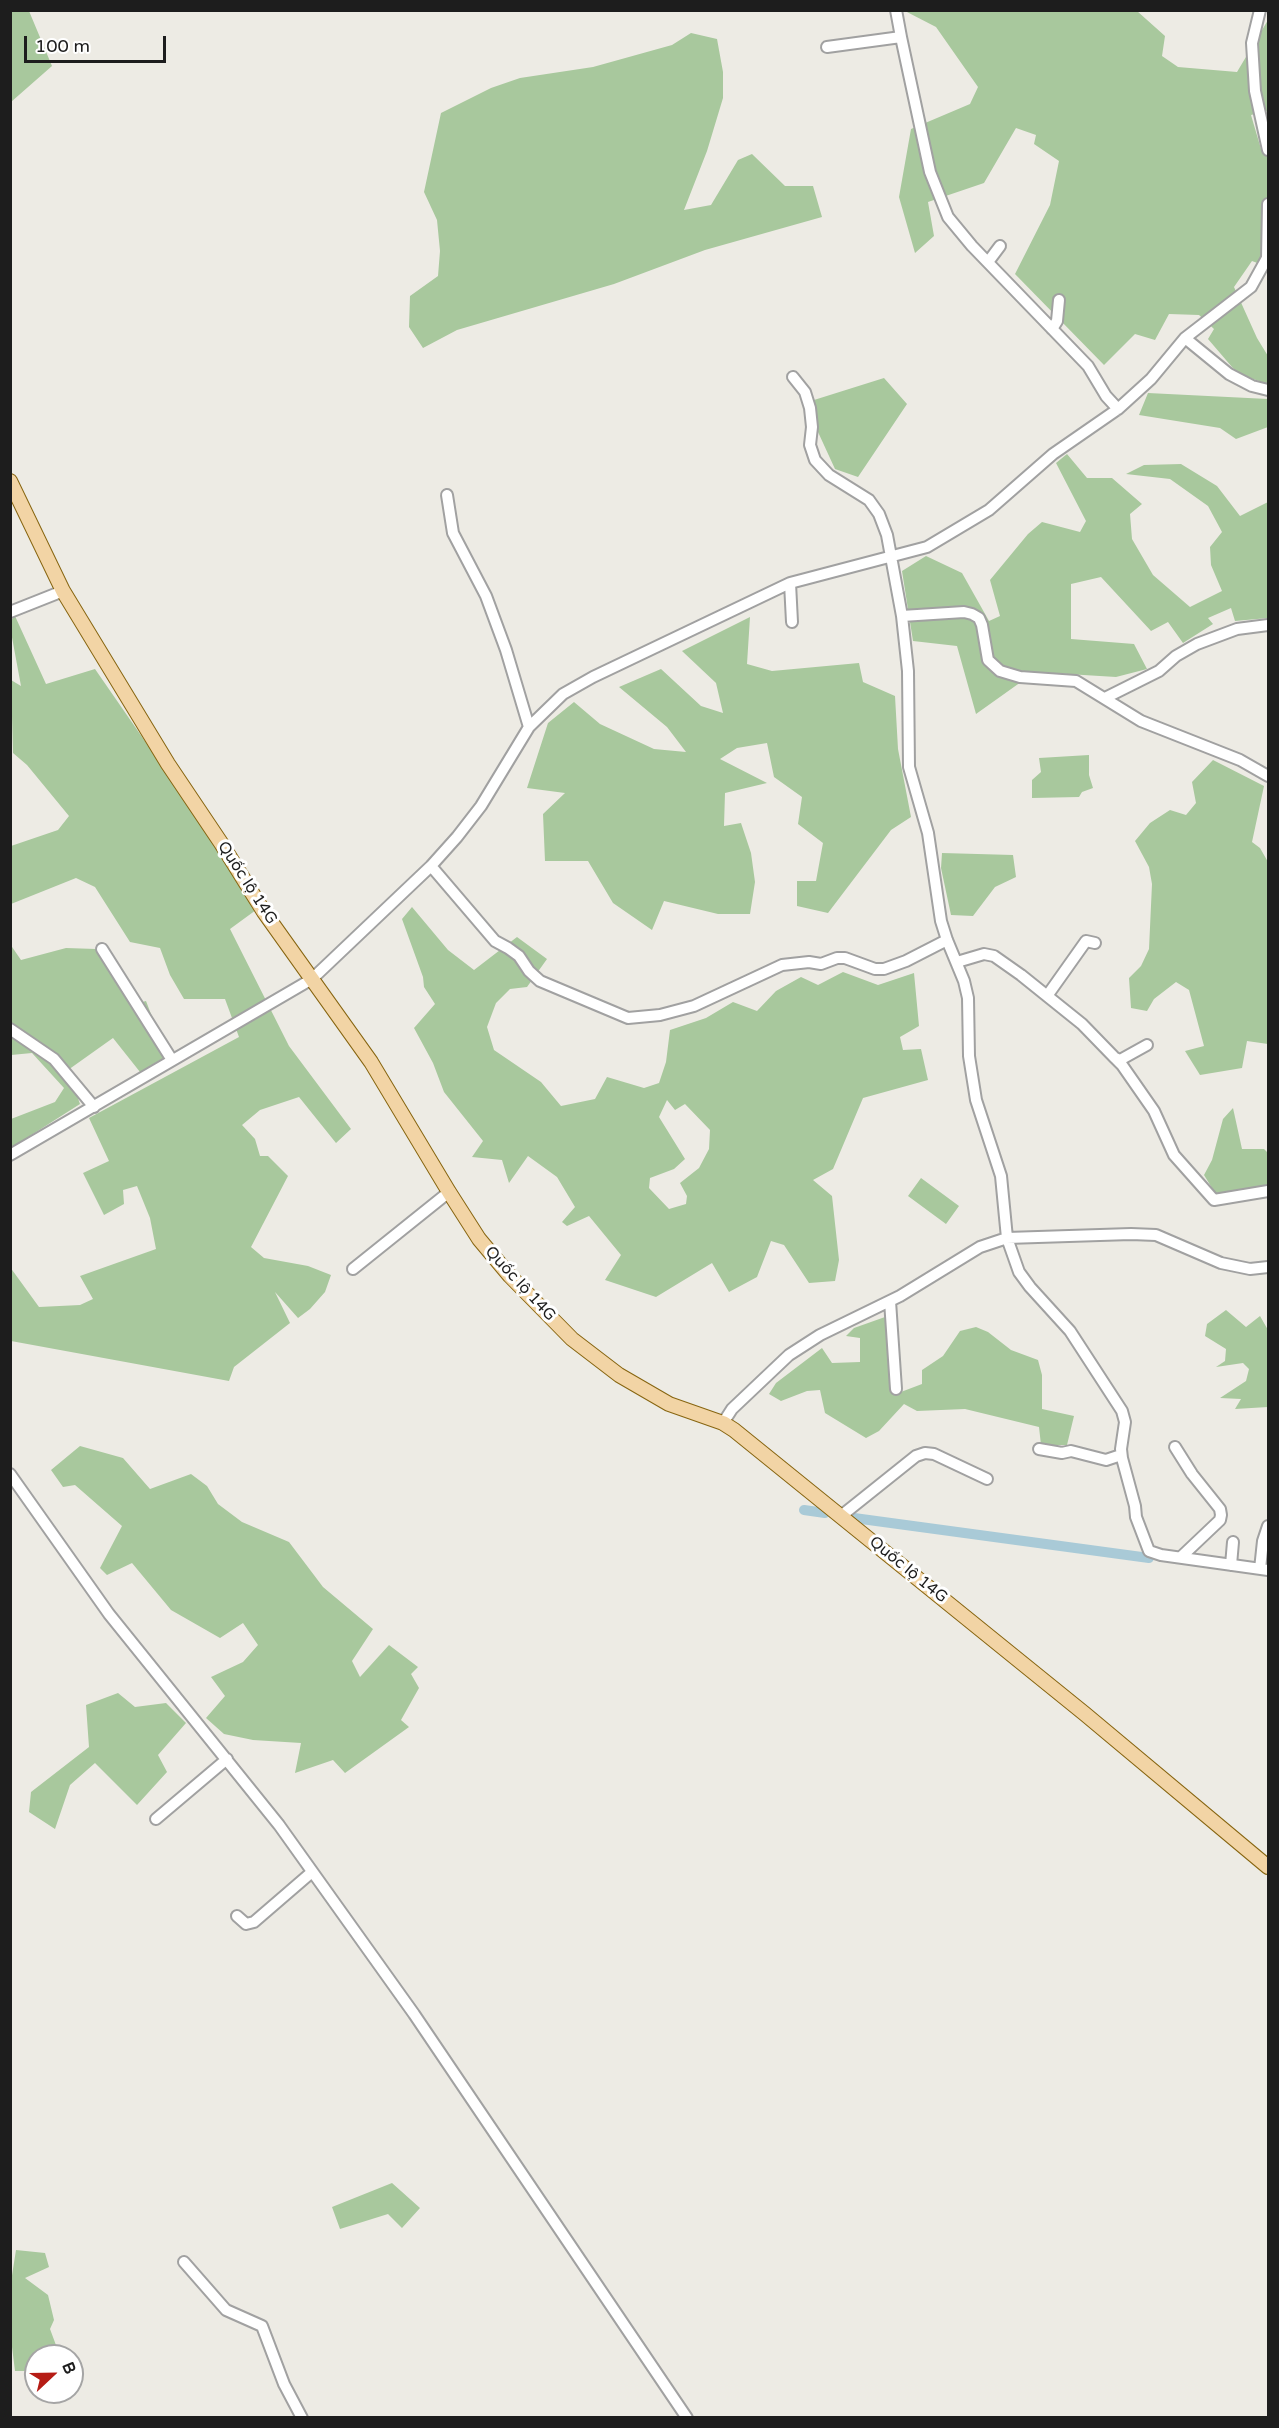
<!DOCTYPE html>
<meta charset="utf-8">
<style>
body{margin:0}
#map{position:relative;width:1279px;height:2428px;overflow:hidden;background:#edebe4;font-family:"Varela Round",sans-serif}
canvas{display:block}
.frame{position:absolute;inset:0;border:12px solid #1d1d1d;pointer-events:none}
.north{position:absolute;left:24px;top:2344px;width:60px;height:60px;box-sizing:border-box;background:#fff;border:2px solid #a5a5a5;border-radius:50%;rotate:68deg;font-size:16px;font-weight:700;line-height:24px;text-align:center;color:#1d1d1d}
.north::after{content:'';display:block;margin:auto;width:21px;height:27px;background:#b61c15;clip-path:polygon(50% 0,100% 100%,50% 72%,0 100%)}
.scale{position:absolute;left:24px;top:36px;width:142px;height:27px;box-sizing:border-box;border:3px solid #1d1d1d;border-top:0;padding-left:8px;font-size:18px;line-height:21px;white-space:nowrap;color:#1d1d1d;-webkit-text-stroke:4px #fff;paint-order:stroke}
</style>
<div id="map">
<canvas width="1279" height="2428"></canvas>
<div class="frame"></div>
<div class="north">B</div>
<div class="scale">100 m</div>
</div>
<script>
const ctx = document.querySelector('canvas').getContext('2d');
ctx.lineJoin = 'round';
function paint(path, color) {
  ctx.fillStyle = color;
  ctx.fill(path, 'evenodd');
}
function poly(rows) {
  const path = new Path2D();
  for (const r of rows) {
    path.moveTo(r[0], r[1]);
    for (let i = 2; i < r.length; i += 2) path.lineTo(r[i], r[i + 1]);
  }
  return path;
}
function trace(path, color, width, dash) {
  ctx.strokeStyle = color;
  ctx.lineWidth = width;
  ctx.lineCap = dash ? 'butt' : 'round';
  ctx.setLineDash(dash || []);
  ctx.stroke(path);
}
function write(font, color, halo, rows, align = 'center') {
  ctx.font = font + ' "Varela Round",sans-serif';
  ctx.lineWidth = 6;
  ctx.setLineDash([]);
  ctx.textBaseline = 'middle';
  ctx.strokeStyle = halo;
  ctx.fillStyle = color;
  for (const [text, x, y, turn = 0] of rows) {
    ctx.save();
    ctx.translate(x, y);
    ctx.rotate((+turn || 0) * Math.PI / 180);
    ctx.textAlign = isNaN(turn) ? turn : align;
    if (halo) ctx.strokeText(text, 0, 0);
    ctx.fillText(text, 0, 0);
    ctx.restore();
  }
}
paint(poly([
 [11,10,29,11,52,66,11,102],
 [905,11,1137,11,1165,36,1162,56,1178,67,1237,72,1268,20,1268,111,1251,115,1261,149,1268,150,1268,267,1252,261,1234,287,1257,338,1268,356,1268,389,1262,382,1238,374,1208,339,1214,329,1199,315,1169,314,1155,340,1135,334,1104,365,1015,274,1050,205,1059,161,1034,144,1036,135,1016,128,984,183,928,202,934,236,915,253,899,197,911,129,970,104,978,87,936,27],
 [691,33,717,39,723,72,723,98,707,151,684,210,711,205,738,160,752,154,785,186,813,186,822,217,705,250,614,284,457,330,423,348,409,327,410,296,438,276,440,251,437,220,424,192,441,113,491,88,520,78,593,67,672,45],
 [884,378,907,404,858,477,835,469,818,432,814,400],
 [1148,393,1268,399,1268,427,1236,439,1220,428,1139,415],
 [1067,454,1087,478,1112,478,1142,504,1130,514,1132,539,1153,575,1190,607,1222,591,1211,565,1210,547,1222,532,1208,506,1170,479,1126,474,1144,465,1181,464,1217,486,1240,516,1268,502,1268,618,1235,621,1231,608,1208,618,1213,624,1183,643,1168,622,1151,631,1101,577,1071,584,1071,639,1134,644,1147,669,1116,677,1035,672,976,714,957,646,913,641,902,571,926,556,962,573,989,621,1000,616,990,580,1028,534,1042,522,1080,532,1086,521,1056,463],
 [15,616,46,684,95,669,158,760,256,910,230,929,289,1046,351,1129,336,1143,299,1097,260,1110,242,1125,255,1139,260,1156,268,1156,288,1176,251,1247,264,1258,308,1266,331,1275,325,1292,310,1309,298,1318,275,1292,290,1323,234,1367,229,1381,11,1341,10,1267,39,1307,80,1305,93,1299,80,1276,156,1249,150,1218,137,1186,123,1190,124,1204,104,1215,83,1173,109,1161,89,1118,239,1037,225,999,184,999,170,975,160,948,130,942,95,887,76,878,11,904,11,846,58,830,69,816,27,765,13,753,11,680,21,686,11,632,11,620],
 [750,617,747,664,772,671,859,663,863,682,895,696,898,749,911,817,891,830,828,913,797,906,797,881,816,881,823,843,798,824,802,797,774,777,767,743,737,748,720,759,767,783,725,793,724,826,741,823,751,853,755,882,750,914,718,914,664,901,652,930,613,903,588,861,545,861,543,814,565,793,527,788,548,723,574,702,600,724,654,749,686,752,667,727,619,687,661,669,701,706,723,713,716,683,682,651],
 [1089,755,1089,775,1093,788,1082,792,1079,797,1032,798,1032,780,1041,772,1039,758],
 [1213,760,1264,786,1252,842,1260,848,1268,862,1268,1044,1247,1041,1242,1068,1200,1075,1185,1051,1204,1046,1189,990,1176,982,1154,999,1147,1011,1131,1008,1129,978,1141,966,1149,949,1152,884,1149,867,1135,841,1150,823,1170,810,1186,815,1196,803,1192,782],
 [942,853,1013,855,1016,877,995,887,973,916,951,915,941,868],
 [412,907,448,950,474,970,517,937,547,959,527,987,510,989,496,1003,487,1027,494,1050,541,1082,561,1106,595,1099,607,1077,644,1088,659,1083,666,1062,670,1030,706,1018,733,1002,757,1011,776,991,801,977,818,985,843,972,878,985,914,973,919,1026,900,1037,903,1050,921,1049,928,1080,863,1098,833,1169,813,1180,832,1196,839,1260,835,1281,809,1283,784,1245,771,1241,757,1277,729,1292,712,1263,656,1297,605,1280,621,1255,589,1216,567,1226,562,1222,575,1207,557,1177,528,1156,509,1183,502,1160,472,1157,483,1141,444,1092,433,1063,414,1028,435,1004,424,987,423,977,402,919],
 [667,1100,675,1110,685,1104,710,1130,709,1149,699,1168,680,1183,687,1196,686,1204,669,1209,649,1188,650,1178,674,1169,685,1159,659,1117],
 [10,944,21,960,66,948,96,949,135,1004,146,1001,167,1056,140,1072,113,1038,68,1070,80,1104,11,1148,11,1119,55,1102,64,1088,32,1053,11,1055],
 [1233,1108,1242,1149,1264,1149,1268,1153,1268,1185,1221,1195,1215,1193,1204,1175,1212,1160,1223,1119],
 [921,1178,959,1206,946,1224,908,1196],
 [1226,1310,1246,1327,1260,1316,1268,1330,1268,1407,1235,1409,1241,1399,1220,1398,1246,1381,1249,1369,1243,1363,1216,1367,1225,1361,1226,1349,1205,1336,1207,1324],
 [885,1317,893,1395,922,1384,922,1370,943,1356,960,1331,976,1327,988,1332,1011,1350,1038,1360,1042,1375,1042,1409,1074,1416,1067,1445,1041,1445,1039,1427,965,1409,917,1411,904,1404,879,1431,866,1438,825,1413,820,1390,807,1391,781,1401,769,1394,776,1383,822,1348,832,1363,860,1362,860,1338,846,1336,854,1328],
 [80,1446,123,1458,150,1489,191,1474,207,1486,218,1504,242,1522,289,1542,323,1587,373,1629,352,1661,360,1677,389,1645,418,1667,411,1674,419,1688,401,1720,409,1727,345,1773,333,1760,295,1773,301,1743,253,1740,224,1734,206,1718,225,1696,211,1677,243,1662,258,1645,243,1623,220,1638,171,1610,132,1563,107,1575,100,1568,122,1526,75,1485,63,1487,51,1470],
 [118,1693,135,1707,166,1703,186,1723,158,1755,167,1772,137,1805,95,1763,70,1785,55,1829,29,1812,31,1792,89,1747,86,1705],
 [392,2183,420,2208,402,2228,388,2214,340,2229,332,2207],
 [16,2250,45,2253,49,2267,25,2278,48,2295,54,2320,50,2329,60,2356,36,2356,36,2371,15,2371,11,2339,10,2288]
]), '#a8c89d');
trace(poly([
 [804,1510,825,1513],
 [854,1518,1149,1558]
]), '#a9cad7', 10);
const minor = poly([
 [1260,10,1252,43,1255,91,1268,150],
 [901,37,930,172,948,217,972,246,1088,366,1106,396,1118,409],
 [827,47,901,37,896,10],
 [988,262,1000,246],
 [1052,329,1057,321,1059,300],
 [1185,338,1229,374,1252,386,1268,390],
 [793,377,805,392,810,408,812,427,810,445,815,460,829,475,869,500,879,514,887,535,902,616,908,671,909,767,928,833,941,921,947,940,964,981,968,998,969,1056,976,1100,1001,1176,1007,1238,1019,1272,1030,1287,1070,1331,1122,1411,1125,1422,1121,1449,1122,1458,1135,1506,1136,1517,1149,1551,1161,1555,1268,1570],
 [447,495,453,533,486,596,506,650,529,727],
 [790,583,792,622],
 [10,612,63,591],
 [902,616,964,612,972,614,979,618,982,625,988,660,1000,671,1020,677,1076,681,1141,721,1240,760,1268,776],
 [1105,698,1159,671,1176,656,1197,644,1237,629,1268,625],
 [431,866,495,941,508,948,519,956,529,971,540,981,628,1018,660,1015,694,1006,782,965,809,962,821,964,837,958,845,958,875,969,884,969,906,961,947,940],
 [102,949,172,1060],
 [957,962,984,954,994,956,1021,975,1082,1024,1115,1058,1120,1060,1147,1045],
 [1047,996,1086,941,1095,943],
 [10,1029,54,1059,94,1107],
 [1115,1058,1122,1065,1154,1111,1174,1155,1214,1200,1268,1191],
 [10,1155,312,979,431,866,457,837,481,806,529,727,563,694,593,677,790,583,927,547,989,510,1053,454,1118,409,1151,379,1185,338,1251,287,1267,258,1268,204],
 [353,1269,449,1192],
 [890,1301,896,1389],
 [723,1423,732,1409,789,1355,820,1335,900,1296,980,1247,1007,1238,1131,1234,1156,1235,1221,1263,1250,1269,1268,1267],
 [1175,1447,1192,1474,1220,1509,1221,1515,1220,1520,1181,1557],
 [1039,1449,1062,1453,1071,1451,1106,1460,1121,1455],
 [10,1474,109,1614,279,1825,414,2014,687,2418],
 [841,1516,916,1456,925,1453,934,1454,987,1479],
 [1231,1565,1233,1542],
 [1260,1569,1263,1541,1268,1526],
 [156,1819,227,1759],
 [237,1916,246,1924,254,1922,312,1872],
 [184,2262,226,2310,262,2326,284,2384,302,2418]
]);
const major = poly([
 [10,481,63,591,168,764,221,843,264,912,371,1062,449,1192,479,1239,510,1276,572,1339,619,1375,669,1404,723,1423,734,1430,1085,1714,1268,1867]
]);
trace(minor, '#a1a1a1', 14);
trace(major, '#876510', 16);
trace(minor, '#fff', 10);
trace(major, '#f2d4a5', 14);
write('16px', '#1d1d1d', '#fff', [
 ["Quốc lộ 14G",247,883,57],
 ["Quốc lộ 14G",520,1284,47],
 ["Quốc lộ 14G",908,1570,39]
]);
</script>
